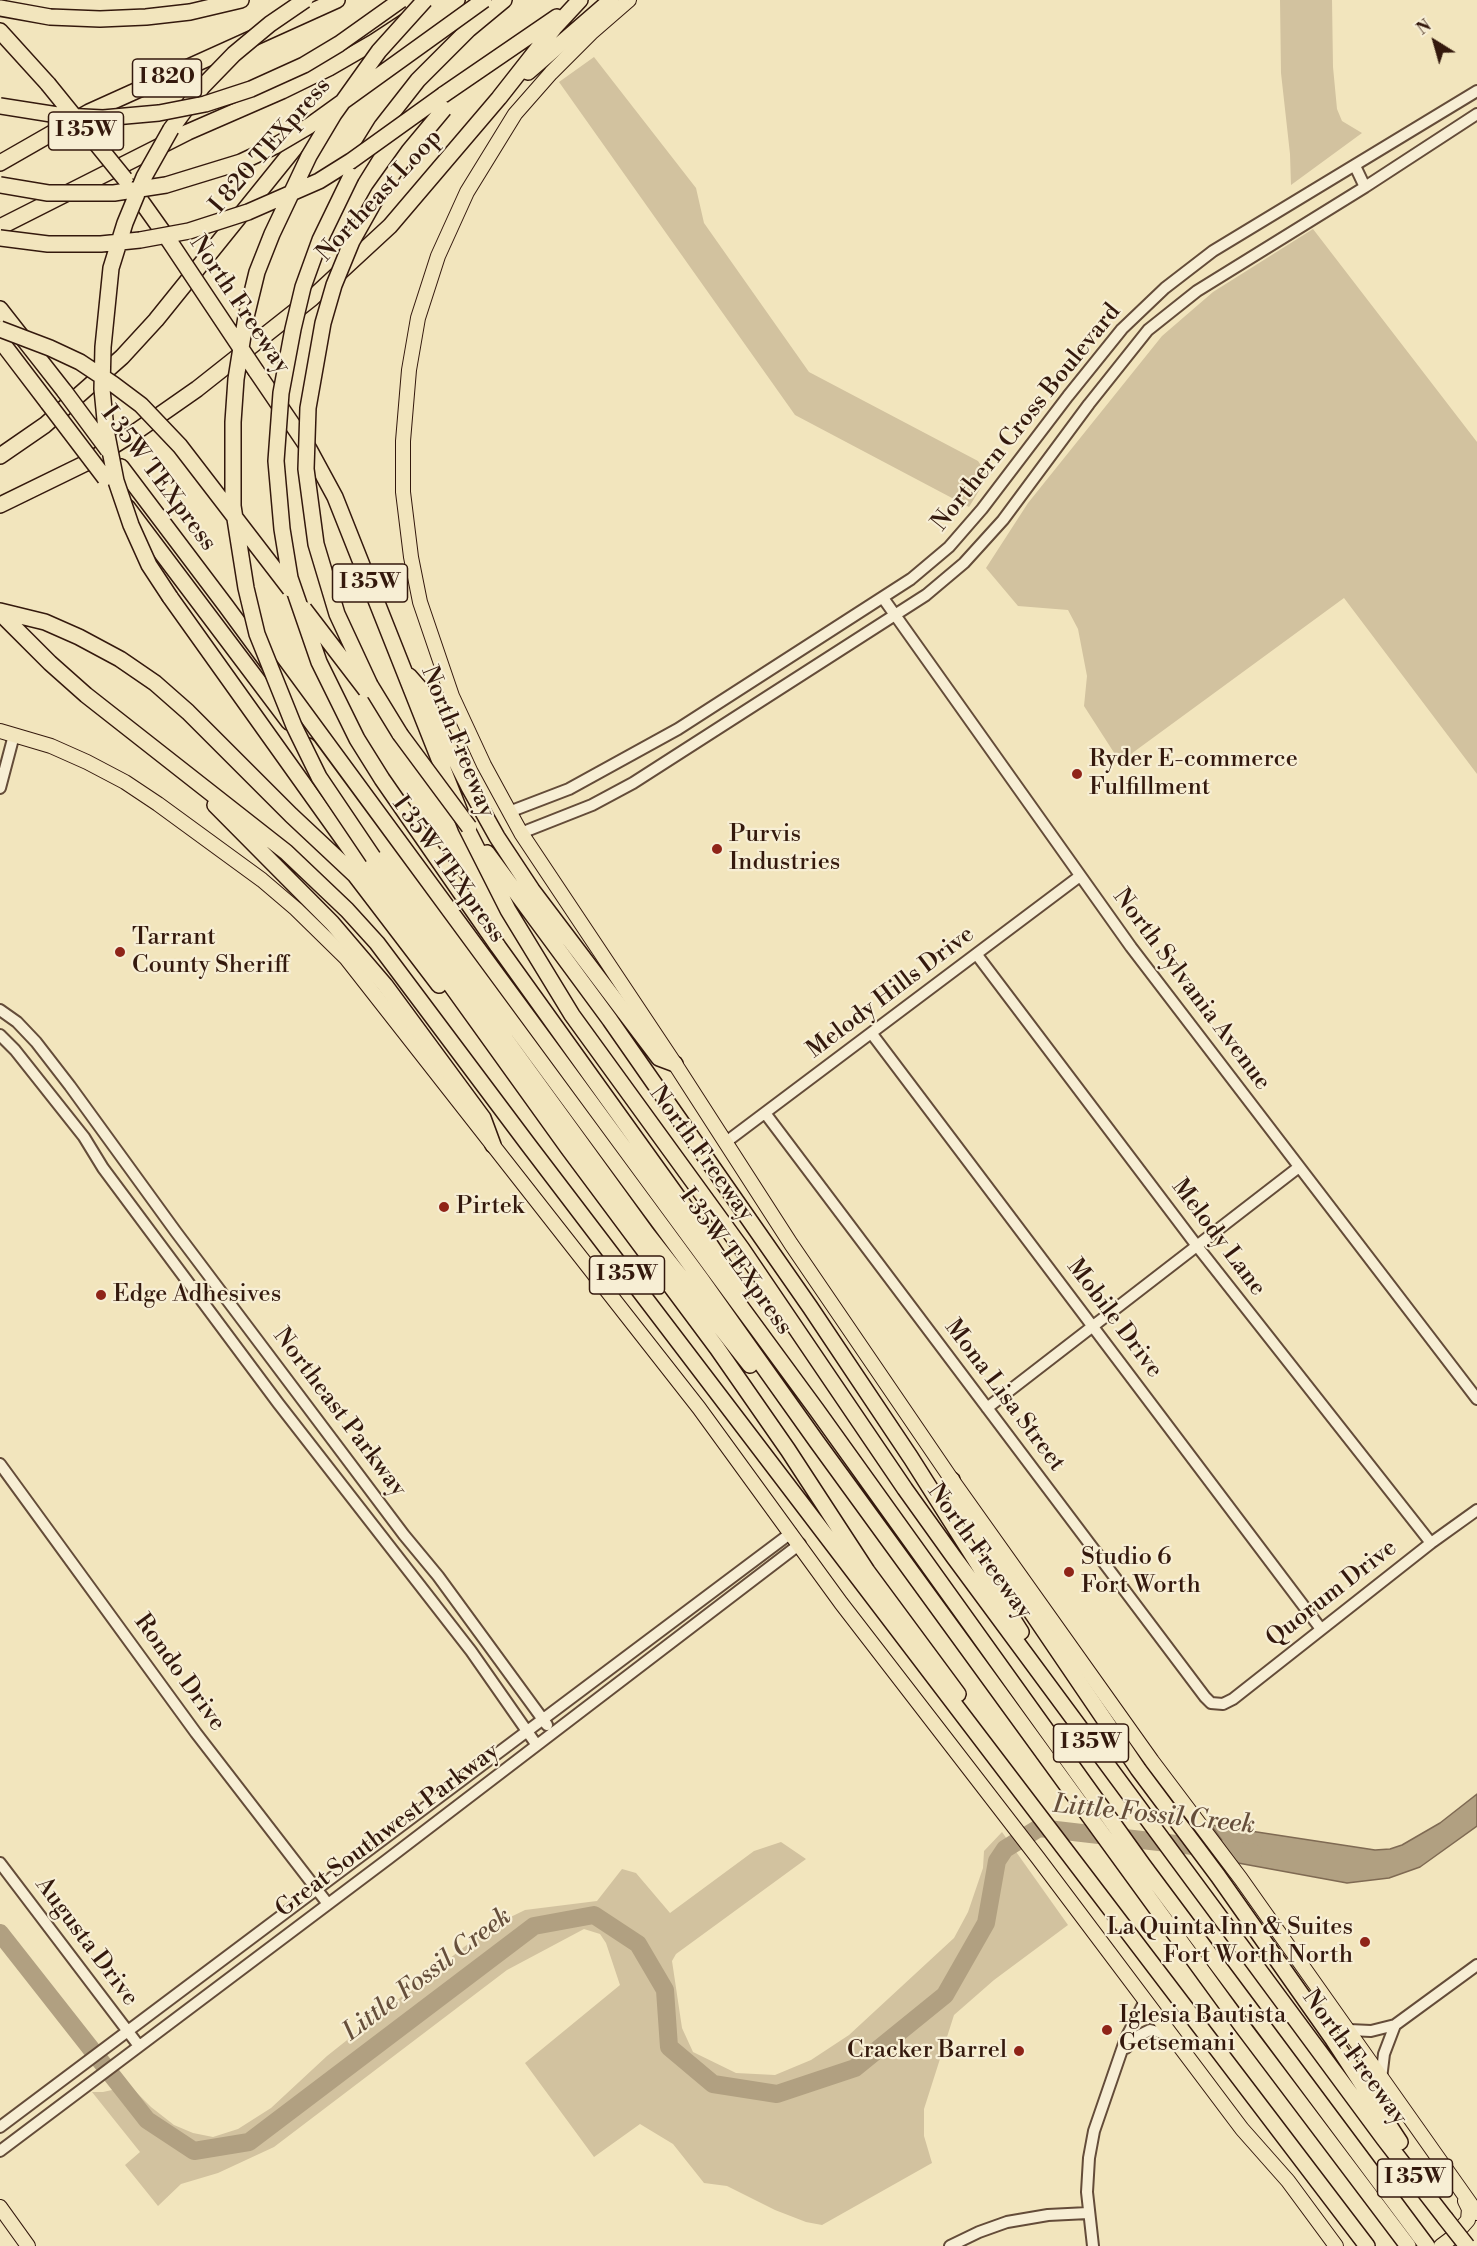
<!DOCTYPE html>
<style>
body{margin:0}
#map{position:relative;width:1477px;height:2246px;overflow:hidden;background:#f2e5bd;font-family:"Libre Bodoni",serif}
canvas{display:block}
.north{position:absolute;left:1405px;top:12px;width:60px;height:60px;-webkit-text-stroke:4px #f7eed4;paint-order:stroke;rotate:323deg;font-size:16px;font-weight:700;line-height:24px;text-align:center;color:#34190d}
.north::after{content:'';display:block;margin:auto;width:21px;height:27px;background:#34190d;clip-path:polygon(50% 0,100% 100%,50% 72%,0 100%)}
</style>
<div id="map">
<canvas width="1477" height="2246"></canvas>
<div class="north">N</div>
</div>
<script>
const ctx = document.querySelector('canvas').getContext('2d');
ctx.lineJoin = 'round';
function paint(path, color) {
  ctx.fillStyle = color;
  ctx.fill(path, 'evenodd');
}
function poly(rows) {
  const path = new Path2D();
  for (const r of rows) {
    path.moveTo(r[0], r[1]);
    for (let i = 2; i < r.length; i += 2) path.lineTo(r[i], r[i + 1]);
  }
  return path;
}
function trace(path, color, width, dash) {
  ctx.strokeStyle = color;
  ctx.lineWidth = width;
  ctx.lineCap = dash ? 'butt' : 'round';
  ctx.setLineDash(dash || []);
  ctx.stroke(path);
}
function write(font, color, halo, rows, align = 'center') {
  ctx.font = font + ' "Libre Bodoni",serif';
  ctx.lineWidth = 4.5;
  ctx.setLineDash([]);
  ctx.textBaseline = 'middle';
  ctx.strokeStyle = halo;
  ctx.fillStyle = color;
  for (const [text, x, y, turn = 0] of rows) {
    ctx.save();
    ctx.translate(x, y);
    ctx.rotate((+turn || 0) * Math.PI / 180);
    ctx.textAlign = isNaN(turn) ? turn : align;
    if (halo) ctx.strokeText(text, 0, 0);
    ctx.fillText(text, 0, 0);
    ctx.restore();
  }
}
paint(poly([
 [1280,0,1332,0,1333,67,1337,109,1342,121,1362,133,1291,185,1290,154,1281,73],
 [594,57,696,188,704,223,809,372,978,461,988,476,969,507,795,415,559,82],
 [1313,229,1477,442,1477,774,1344,598,1120,762,1084,706,1087,676,1078,629,1068,610,1018,606,986,568,1028,503,1162,336,1213,292],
 [1002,1832,1068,1925,994,1980,954,2015,924,2109,924,2136,932,2163,822,2225,806,2222,775,2210,727,2186,704,2183,673,2144,640,2124,594,2157,525,2063,620,1985,606,1943,600,1934,584,1929,507,1970,274,2147,218,2173,181,2184,158,2206,125,2165,140,2152,92,2092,103,2092,130,2086,151,2107,174,2125,193,2133,213,2137,238,2129,271,2108,327,2056,488,1928,525,1910,597,1901,622,1869,636,1873,670,1913,754,1851,781,1842,806,1859,676,1954,672,1961,682,2028,693,2052,736,2073,775,2075,811,2060,849,2035,954,1938,968,1912,983,1868,984,1851]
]), '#d2c29f');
const water = poly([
 [1477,1794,1477,1826,1420,1867,1389,1878,1347,1883,1238,1863,1211,1825,1375,1850,1390,1849,1402,1845,1440,1823,1477,1794]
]);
paint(water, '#b1a081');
trace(water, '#7f6a53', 1.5);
trace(poly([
 [0,1933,147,2120,194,2151,249,2142,534,1926,594,1915,638,1944,665,1990,669,2047,713,2084,777,2094,855,2068,945,1995,986,1923,997,1861,1005,1849,1039,1828,1253,1853]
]), '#b1a081', 18);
const minor = poly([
 [1355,166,1365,187],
 [883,598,1131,947,1477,1399],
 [0,788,14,735],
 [509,812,569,789,678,729,911,579,949,547,982,509,1068,396,1122,329,1165,288,1213,251,1477,91],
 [521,833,592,805,633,783,926,595,964,563,1003,520,1089,404,1148,330,1197,291,1365,187,1477,114],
 [977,955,1197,1246,1431,1543],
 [0,1010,17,1022,36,1042,70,1086,176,1232,404,1535,438,1576,547,1725],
 [872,1034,1321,1629],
 [0,1035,15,1050,84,1137,103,1168,278,1403,471,1651,536,1744],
 [765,1113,1205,1697,1211,1703,1223,1704,1233,1699,1431,1543,1477,1510],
 [726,1142,1080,876],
 [987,1408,1299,1167],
 [0,1464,196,1733,328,1904],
 [0,1863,139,2046],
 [1349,2030,1371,2031,1395,2025,1477,1965],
 [1126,2048,1134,2038,1150,2030,1162,2033,1173,2041],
 [1381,2079,1384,2054,1395,2025],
 [0,2127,791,1533],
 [0,2151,388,1859,800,1544],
 [950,2246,979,2232,1007,2222,1048,2215,1088,2213],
 [1093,2246,1087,2192,1089,2158,1094,2131,1126,2038,1145,2001]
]);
const major = poly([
 [629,0,591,33,551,73,515,114,467,192,438,256,418,318,409,370,403,441,403,492,411,557,420,602,452,696,484,765,521,833,675,1064,791,1244,952,1480,1152,1761,1241,1879,1477,2213],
 [0,731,51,746,87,762,125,782,158,804,262,880,296,909,346,958,699,1408,841,1603,1038,1858,1242,2129,1288,2181,1336,2246],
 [0,2207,28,2246],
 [1441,2246,1453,2237,1468,2220,1469,2209,1465,2201]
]);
const highway = poly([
 [0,8,50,17,100,19,146,17,190,12,241,0],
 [0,31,48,84],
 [370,70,425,23,457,0],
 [528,72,611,0],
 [443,95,557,17],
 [171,129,202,87],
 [0,163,89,112,337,0],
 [351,176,382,126,418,80,469,29,504,0],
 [131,187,168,239],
 [0,227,188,132,282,91,329,68,374,42,438,0],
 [0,309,65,392],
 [0,340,48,403],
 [256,371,309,449,335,497,466,827,508,910,572,1015,742,1249,905,1489,953,1556,1384,2139,1445,2218],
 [0,456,45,425,122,357,156,320,314,124],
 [121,467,226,606,816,1409,1143,1865,1427,2246],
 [0,505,84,464,134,433,197,389,312,298,390,226,499,98,554,28,580,0],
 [127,507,289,722],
 [170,597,362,866,412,931,568,1148,717,1348,788,1450,867,1571,958,1694],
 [0,611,45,622,79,637,120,659,155,683,188,712,291,815,355,875,439,985],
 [0,613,50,663,86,695,286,852,347,910,377,943,527,1143,1367,2246],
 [409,676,423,692,433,716,469,787,497,837,532,890,659,1058,675,1064],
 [370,685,400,734],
 [308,746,701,1279,817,1442,1242,2026,1408,2246],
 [215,805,332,923,385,985,483,1118,493,1145],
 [487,853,610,1020,810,1307,911,1458,1021,1632],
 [373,857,647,1234,750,1365],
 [497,945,690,1214,742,1293],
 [952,1480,958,1504,1138,1769,1218,1876,1332,2038,1400,2142]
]);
trace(minor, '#644c39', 14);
trace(major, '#34190d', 16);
trace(highway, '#34190d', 18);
trace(minor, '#f7eed4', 10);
trace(major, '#f2e5bd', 14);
trace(highway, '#f2e5bd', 15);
const highwayBridge = poly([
 [48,84,125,179],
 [202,87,234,54,270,24,305,0],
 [0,106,64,116,103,118,159,113,205,104,251,89,304,65,339,44,401,0],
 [351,176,320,240,303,287,293,329,281,393,276,461,282,529,290,578,319,662,357,739,382,779,497,945],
 [0,185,48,193,114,193,166,185,241,162,275,146,309,126,484,0],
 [0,238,48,244,101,244,140,240,189,231,248,212,319,181,351,161,443,95],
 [168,239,256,371],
 [0,329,50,348,80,362,113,384,141,405,180,446,290,589],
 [65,392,108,450],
 [48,403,105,478],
 [170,597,149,565,131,525,116,481,106,430,102,389,103,347,111,268,125,223,144,177,171,129],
 [304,609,366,690],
 [370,685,337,614,316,544,306,469,308,408,323,323,334,285,352,241,379,193,409,151,444,109],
 [400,734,469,827],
 [373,857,319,777,294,726,257,634,246,588,233,506,233,422,236,379,246,317,257,272,272,234,309,156,334,114,379,51,425,0],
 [1445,2218,1467,2246]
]);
trace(highwayBridge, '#34190d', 18, []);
trace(highwayBridge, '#f2e5bd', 15);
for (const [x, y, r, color] of [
 [1077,774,6,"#8f2418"],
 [717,849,6,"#8f2418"],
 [120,952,6,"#8f2418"],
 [444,1207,6,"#8f2418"],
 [101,1295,6,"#8f2418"],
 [1069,1572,6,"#8f2418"],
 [1365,1942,6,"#8f2418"],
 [1107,2030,6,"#8f2418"],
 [1019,2051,6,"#8f2418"]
]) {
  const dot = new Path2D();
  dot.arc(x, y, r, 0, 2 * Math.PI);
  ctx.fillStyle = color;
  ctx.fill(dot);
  trace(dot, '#f7eed4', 2);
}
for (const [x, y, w] of [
 [167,78,69],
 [86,131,75],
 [370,583,75],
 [627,1275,75],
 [1091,1743,75],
 [1415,2178,75]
]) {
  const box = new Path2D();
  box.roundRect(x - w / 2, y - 19, w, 38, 4.5);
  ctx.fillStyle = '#f7eed4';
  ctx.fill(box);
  trace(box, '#34190d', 1.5);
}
write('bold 22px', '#34190d', null, [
 ["I 820",167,78],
 ["I 35W",86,131],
 ["I 35W",370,583],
 ["I 35W",627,1275],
 ["I 35W",1091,1743],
 ["I 35W",1415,2178]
]);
write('24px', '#34190d', '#f7eed4', [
 ["I 820 TEXpress",271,146,-49],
 ["Northeast Loop",380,196,-47],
 ["North Freeway",239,305,56],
 ["Northern Cross Boulevard",1027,418,-51],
 ["I 35W TEXpress",158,479,53],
 ["North Freeway",457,742,68],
 ["I 35W TEXpress",448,870,54],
 ["North Sylvania Avenue",1191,990,53],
 ["Melody Hills Drive",891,993,-37],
 ["North Freeway",701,1154,54],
 ["Melody Lane",1218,1238,53],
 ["I 35W TEXpress",735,1262,54],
 ["Mobile Drive",1114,1319,53],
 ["Mona Lisa Street",1004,1396,53],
 ["Northeast Parkway",339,1413,53],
 ["North Freeway",979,1552,54],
 ["Quorum Drive",1332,1594,-38],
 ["Rondo Drive",179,1673,54],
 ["Great Southwest Parkway",388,1831,-37],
 ["Augusta Drive",86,1942,53],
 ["North Freeway",1354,2058,54]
]);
write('24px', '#34190d', '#f7eed4', [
 ["Ryder E-commerce",1089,760],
 ["Fulfillment",1089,788],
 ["Purvis",729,835],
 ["Industries",729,863],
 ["Tarrant",132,938],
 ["County Sheriff",132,966],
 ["Pirtek",456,1207],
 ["Edge Adhesives",113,1295],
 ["Studio 6",1081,1558],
 ["Fort Worth",1081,1586],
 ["La Quinta Inn & Suites",1353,1928,"right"],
 ["Fort Worth North",1353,1956,"right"],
 ["Iglesia Bautista",1119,2016],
 ["Getsemani",1119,2044],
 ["Cracker Barrel",1007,2051,"right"]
], 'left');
write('italic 26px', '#664f3b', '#f7eed4', [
 ["Little Fossil Creek",1154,1816,6],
 ["Little Fossil Creek",428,1975,-37]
]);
</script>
